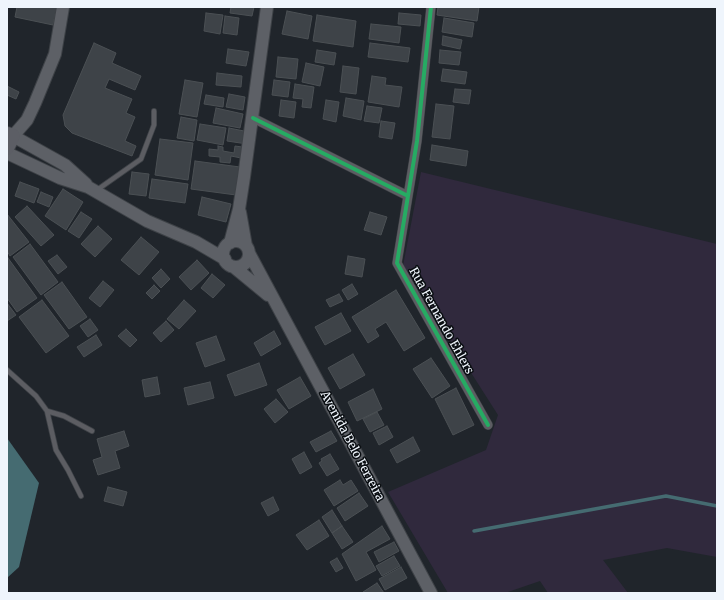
<!DOCTYPE html>
<style>
body{margin:0}
#map{position:relative;width:724px;height:600px;overflow:hidden;background:#20252b;font-family:Merriweather,serif}
canvas{display:block}
.frame{position:absolute;inset:0;border:8px solid #eff5fc;pointer-events:none}
</style>
<div id="map">
<canvas width="724" height="600"></canvas>
<div class="frame"></div>
</div>
<script>
const ctx = document.querySelector('canvas').getContext('2d');
ctx.lineJoin = 'round';
function paint(path, color) {
  ctx.fillStyle = color;
  ctx.fill(path, 'evenodd');
}
function poly(rows) {
  const path = new Path2D();
  for (const r of rows) {
    if (r.length === 3) {
      path.moveTo(r[0] + r[2], r[1]);
      path.arc(r[0], r[1], r[2], 0, 2 * Math.PI);
      continue;
    }
    path.moveTo(r[0], r[1]);
    for (let i = 2; i < r.length; i += 2) path.lineTo(r[i], r[i + 1]);
  }
  return path;
}
function trace(path, color, width, dash) {
  ctx.strokeStyle = color;
  ctx.lineWidth = width;
  ctx.lineCap = dash ? 'butt' : 'round';
  ctx.setLineDash(dash || []);
  ctx.stroke(path);
}
function write(font, color, halo, rows, align = 'center') {
  ctx.font = font + ' Merriweather,serif';
  ctx.lineWidth = 3;
  ctx.setLineDash([]);
  ctx.textBaseline = 'middle';
  ctx.strokeStyle = halo;
  ctx.fillStyle = color;
  for (const [text, x, y, turn = 0] of rows) {
    ctx.save();
    ctx.translate(x, y);
    ctx.rotate((+turn || 0) * Math.PI / 180);
    ctx.textAlign = isNaN(turn) ? turn : align;
    if (halo) ctx.strokeText(text, 0, 0);
    ctx.fillText(text, 0, 0);
    ctx.restore();
  }
}
paint(poly([
 [421,172,717,244,717,557,667,548,603,560,628,593,548,593,540,581,505,593,448,593,388,492,486,450,498,415,403,266]
]), '#30293d');
paint(poly([
 [7,438,39,483,19,567,7,578]
]), '#456b71');
trace(poly([
 [474,531,666,496,717,506]
]), '#456b71', 3.5);
const building = poly([
 [17,7,57,7,53,25,15,17,17,7],
 [231,7,254,7,252,16,230,13,231,7],
 [438,7,479,7,477,21,437,15,438,7],
 [287,11,312,16,308,39,282,34,287,11],
 [206,13,223,15,220,34,204,31,206,13],
 [399,13,421,15,420,26,398,24,399,13],
 [317,15,356,21,353,47,313,41,317,15],
 [225,16,239,18,237,35,223,33,225,16],
 [444,18,474,23,472,37,442,32,444,18],
 [371,24,401,27,399,43,369,39,371,24],
 [443,36,462,40,460,49,442,45,443,36],
 [94,43,116,53,112,63,141,76,135,90,109,79,105,88,132,99,126,113,135,117,125,141,136,146,132,156,72,133,65,126,63,115,94,43],
 [370,43,410,48,408,62,368,57,370,43],
 [228,49,249,52,246,66,226,63,228,49],
 [317,50,336,53,334,65,315,62,317,50],
 [440,50,461,52,459,65,439,63,440,50],
 [278,57,298,59,296,79,276,77,278,57],
 [306,63,324,67,320,86,302,82,306,63],
 [343,66,359,68,356,94,340,92,343,66],
 [443,69,467,72,465,84,441,81,443,69],
 [217,73,242,76,241,87,216,85,217,73],
 [372,76,386,78,385,85,402,87,399,107,368,102,372,76],
 [185,80,203,83,197,117,179,114,185,80],
 [274,80,290,82,288,97,272,95,274,80],
 [295,84,314,87,311,108,302,107,303,99,293,98,295,84],
 [7,86,19,92,16,99,7,95,7,86],
 [455,89,471,90,469,104,453,102,455,89],
 [229,94,245,97,243,110,226,107,229,94],
 [206,95,224,98,223,107,204,104,206,95],
 [346,98,364,101,361,120,343,116,346,98],
 [281,100,296,102,294,118,279,116,281,100],
 [326,100,339,102,336,122,323,119,326,100],
 [436,104,454,106,450,139,432,137,436,104],
 [367,106,382,108,379,123,364,121,367,106],
 [216,108,243,114,240,128,213,123,216,108],
 [181,117,197,120,194,141,177,138,181,117],
 [381,121,395,123,392,139,379,137,381,121],
 [200,124,226,128,223,145,197,140,200,124],
 [229,128,249,132,247,144,227,141,229,128],
 [160,139,193,143,188,180,155,175,160,139],
 [432,145,468,151,466,166,430,160,432,145],
 [218,146,223,147,223,151,234,153,235,146,242,147,241,158,231,156,230,163,220,162,220,157,209,156,209,149,218,150,218,146],
 [195,161,240,167,236,195,191,189,195,161],
 [132,172,149,174,146,196,129,194,132,172],
 [152,179,188,184,185,203,149,198,152,179],
 [20,182,39,189,34,203,15,196,20,182],
 [63,189,83,202,66,230,45,216,63,189],
 [41,192,53,197,49,207,37,202,41,192],
 [202,197,231,204,226,222,198,215,202,197],
 [27,206,54,235,41,246,15,217,27,206],
 [81,212,92,219,79,238,68,231,81,212],
 [370,212,387,217,381,235,364,230,370,212],
 [7,214,29,242,10,256,7,251,7,214],
 [98,226,112,239,95,257,81,244,98,226],
 [141,237,159,252,139,275,121,260,141,237],
 [30,244,58,282,41,295,13,257,30,244],
 [57,255,67,267,58,274,48,261,57,255],
 [348,256,365,259,362,277,345,274,348,256],
 [8,258,37,298,17,312,7,298,7,259,8,258],
 [197,260,209,273,191,290,179,277,197,260],
 [161,269,170,279,161,288,152,278,161,269],
 [212,274,225,285,213,298,201,288,212,274],
 [103,281,114,290,100,307,89,298,103,281],
 [62,282,87,317,69,329,44,295,62,282],
 [352,284,358,294,348,300,342,290,352,284],
 [154,285,160,291,152,299,146,293,154,285],
 [396,290,425,338,404,351,386,322,375,329,379,336,368,343,352,317,396,290],
 [339,294,343,301,330,307,326,300,339,294],
 [42,300,69,336,46,353,19,317,42,300],
 [184,300,196,311,179,329,167,319,184,300],
 [7,303,16,315,7,321,7,303],
 [341,313,351,331,325,345,315,327,341,313],
 [90,319,98,330,88,337,80,326,90,319],
 [166,321,174,330,161,342,153,333,166,321],
 [126,329,137,340,130,347,118,336,126,329],
 [274,331,281,344,261,356,254,343,274,331],
 [96,335,102,345,84,357,77,347,96,335],
 [216,336,225,360,205,367,196,343,216,336],
 [353,354,365,375,340,389,328,368,353,354],
 [431,358,450,386,432,398,413,369,431,358],
 [259,363,267,385,235,396,227,375,259,363],
 [157,377,160,394,145,397,142,380,157,377],
 [300,377,311,396,289,409,277,390,300,377],
 [210,382,214,398,188,405,184,388,210,382],
 [456,388,474,425,453,435,435,399,456,388],
 [373,389,382,409,357,421,348,402,373,389],
 [276,399,288,412,275,423,264,409,276,399],
 [377,412,384,425,370,432,363,419,377,412],
 [387,426,393,437,379,445,373,433,387,426],
 [124,431,129,446,115,451,120,468,98,475,93,460,102,457,97,439,124,431],
 [331,431,337,441,316,452,310,442,331,431],
 [413,437,420,451,397,463,390,450,413,437],
 [304,452,312,467,300,474,292,459,304,452],
 [330,454,339,469,327,476,319,463,322,461,321,459,330,454],
 [340,480,343,485,351,480,358,491,334,506,324,490,340,480],
 [108,487,127,492,123,506,104,501,108,487],
 [359,493,368,506,345,521,337,508,359,493],
 [273,497,279,510,268,516,261,503,273,497],
 [332,510,342,526,332,533,322,517,332,510],
 [319,520,329,536,307,550,296,535,319,520],
 [342,526,353,542,342,549,332,533,342,526],
 [382,526,390,539,366,552,376,570,356,581,342,554,382,526],
 [394,542,399,551,379,562,374,552,394,542],
 [394,556,400,566,382,576,376,566,394,556],
 [337,558,343,568,336,572,330,562,337,558],
 [401,567,407,578,385,590,379,579,401,567],
 [377,583,384,593,364,593,363,592,377,583]
]);
paint(building, '#3e4348');
trace(building, '#4b5054', 1);
const service = poly([
 [97,190,141,159,154,125,154,111],
 [7,370,36,396,47,411,56,450,68,470,81,496],
 [47,411,64,416,92,431]
]);
const minor = poly([
 [431,7,417,141,397,263,488,425],
 [253,118,408,196]
]);
const secondary = poly([
 [63,7,55,54,35,103,27,120,13,136,65,165,86,184],
 [7,153,60,178,88,187,147,221,196,242,225,259],
 [240,212,246,246],
 [236,254,13],
 [230,243,239,209,244,177,267,7],
 [249,253,431,593],
 [234,267,268,295]
]);
const primary = poly([
 [7,134,13,136,7,148]
]);
trace(service, '#3e4247', 6);
trace(minor, '#3e4247', 10);
trace(secondary, '#3e4247', 14);
trace(primary, '#3e4247', 16);
trace(service, '#5c5d62', 4.5);
trace(minor, '#5c5d62', 9);
trace(secondary, '#5d6066', 12);
trace(primary, '#5c5e65', 14);
trace(poly([
 [431,7,417,141,397,263,488,425],
 [253,118,408,196]
]), '#26ab63', 4);
write('12px', '#eff5fc', '#0a0e12', [
 ["Rua Fernando Ehlers",441,321,61],
 ["Avenida Belo Ferreira",352,446,62]
]);
</script>
